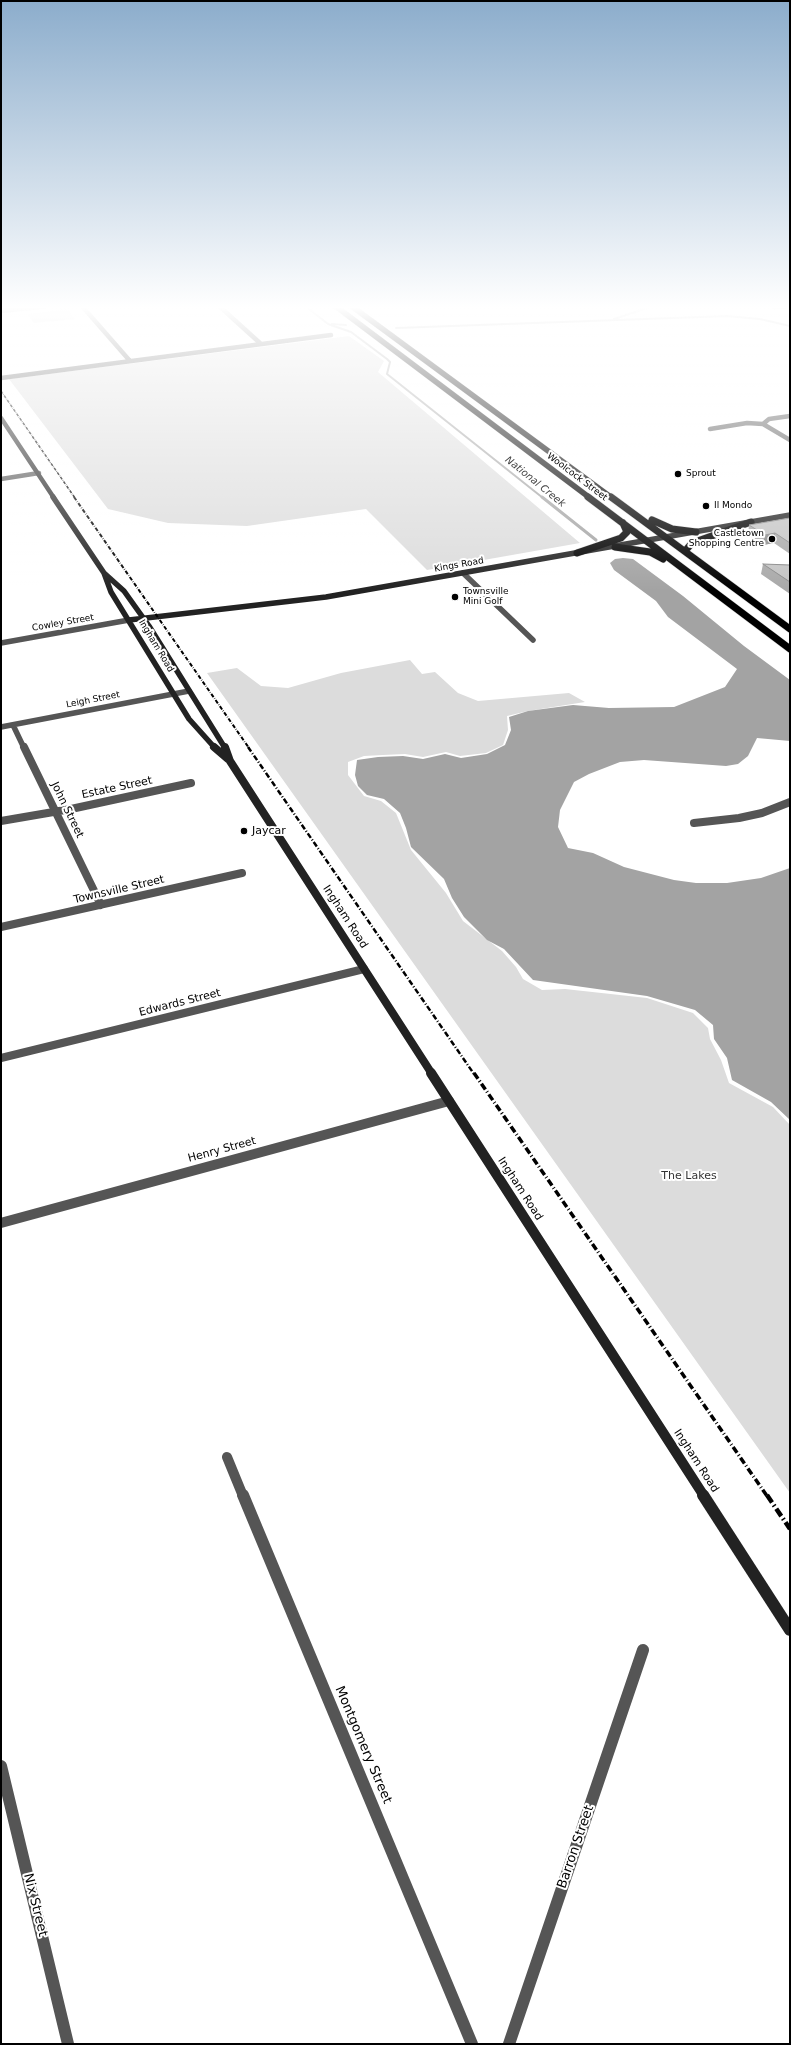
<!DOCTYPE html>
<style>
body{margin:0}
#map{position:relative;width:791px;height:2045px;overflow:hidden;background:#fff;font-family:"DejaVu Sans",sans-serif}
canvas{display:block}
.frame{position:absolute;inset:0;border:2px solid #000;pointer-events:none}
</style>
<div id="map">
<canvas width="791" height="2045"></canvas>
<div class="frame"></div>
</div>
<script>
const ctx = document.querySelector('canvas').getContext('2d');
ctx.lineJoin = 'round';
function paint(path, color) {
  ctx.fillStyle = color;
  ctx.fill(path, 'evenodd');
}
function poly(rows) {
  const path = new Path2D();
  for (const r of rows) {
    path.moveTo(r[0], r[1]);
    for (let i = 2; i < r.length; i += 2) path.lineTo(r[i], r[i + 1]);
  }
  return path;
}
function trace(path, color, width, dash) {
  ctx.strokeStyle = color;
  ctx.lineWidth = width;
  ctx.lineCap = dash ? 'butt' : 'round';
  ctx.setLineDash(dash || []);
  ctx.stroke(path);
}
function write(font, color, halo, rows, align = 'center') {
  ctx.font = font + ' "DejaVu Sans",sans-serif';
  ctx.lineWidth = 4;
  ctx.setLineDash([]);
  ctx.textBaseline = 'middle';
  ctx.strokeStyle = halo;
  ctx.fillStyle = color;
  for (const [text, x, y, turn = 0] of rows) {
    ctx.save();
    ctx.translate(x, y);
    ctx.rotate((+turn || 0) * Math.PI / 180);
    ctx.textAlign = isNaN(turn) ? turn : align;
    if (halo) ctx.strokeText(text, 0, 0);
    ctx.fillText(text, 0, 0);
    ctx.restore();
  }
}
paint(poly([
 [67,309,75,319,34,323,27,314],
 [349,336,384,361,378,372,580,543,427,570,366,509,247,526,168,523,108,509,9,379],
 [410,660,422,674,435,672,458,693,478,701,569,693,585,702,528,711,507,716,508,730,503,745,486,753,460,756,446,752,423,757,405,754,383,755,364,756,348,762,348,775,364,796,381,801,396,813,411,850,446,893,463,921,502,951,516,967,523,979,542,990,565,989,647,998,693,1013,708,1028,710,1039,721,1060,729,1083,773,1107,790,1125,790,1493,207,673,237,668,261,686,288,688,341,673]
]), '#dcdcdc');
paint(poly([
 [623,558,633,559,683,596,744,646,790,680,790,741,757,738,748,756,738,764,726,766,644,760,620,762,589,774,574,782,560,810,558,827,568,848,593,853,624,867,674,880,696,883,727,883,761,878,790,868,790,1120,771,1102,732,1080,727,1058,714,1039,713,1025,695,1010,647,996,533,980,504,949,487,940,464,917,452,898,444,879,411,847,406,828,400,813,384,799,367,795,358,786,355,775,357,760,378,757,403,756,423,759,445,754,461,758,487,754,505,745,511,730,509,717,528,711,573,705,609,708,674,707,725,687,737,669,668,617,656,601,614,570,610,563,615,559]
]), '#a3a3a3');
trace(poly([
 [304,305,328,324,351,332,387,359,390,362,387,374,543,498],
 [614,319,656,305],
 [332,324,346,325],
 [396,328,727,316,760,319,790,326]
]), '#a3a3a3', 2);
trace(poly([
 [542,497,596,540]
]), '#a3a3a3', 3);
const primaryFar1 = poly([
 [334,305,590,498],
 [350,305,612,498]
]);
const primary = poly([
 [588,497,790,649],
 [611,497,790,629],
 [652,520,672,529,696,532],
 [615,547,650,552,663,559],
 [685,551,692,543,751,522],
 [577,553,621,538,627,532,623,523]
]);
trace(primaryFar1, '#dbdbdb', 6);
trace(primary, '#dbdbdb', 8);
trace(poly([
 [81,305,130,361],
 [218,305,261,344],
 [769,305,775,307,790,306],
 [1,311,58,305],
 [1,378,331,335],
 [763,424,769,419,790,416],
 [710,429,747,423,763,424,790,440],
 [1,479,39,473]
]), '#555', 4.5);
trace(poly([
 [463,573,533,640],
 [1,643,129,620],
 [13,725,24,748],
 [1,727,189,691]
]), '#555', 5.5);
trace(poly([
 [24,747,101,905],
 [1,821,71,809,191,783],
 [694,823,739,818,762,813,790,802],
 [1,927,242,873],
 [1,1058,364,969]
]), '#555', 8);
trace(poly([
 [1,1223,449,1101],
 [227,1457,243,1496]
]), '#555', 10);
trace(poly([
 [243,1495,472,2044],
 [1,1766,68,2044],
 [509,2044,643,1650]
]), '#555', 12);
trace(poly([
 [1,418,54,498]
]), '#222', 4.5);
trace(poly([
 [53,497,104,573,111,592,189,719,215,748],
 [104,573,124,591,149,626,225,748],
 [129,620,326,597,790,515]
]), '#222', 5.5);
trace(poly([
 [214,747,228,759],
 [225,747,230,761,432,1074]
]), '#222', 8);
trace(poly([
 [431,1073,704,1496]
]), '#222', 10);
trace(poly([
 [703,1495,790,1630]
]), '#222', 12);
trace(primaryFar1, '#000', 5.5);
trace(primary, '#000', 7);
trace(poly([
 [1,391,75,498]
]), '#000', 1.5, [3, 1, 0.5, 1]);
trace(poly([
 [74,497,249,748]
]), '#000', 2, [4, 1.5, 0.5, 1.5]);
trace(poly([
 [248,747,474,1074]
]), '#000', 2.5, [5.5, 2, 1, 2]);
trace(poly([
 [474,1073,767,1496]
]), '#000', 3.5, [7, 2.5, 1, 2.5]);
trace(poly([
 [767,1495,790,1529]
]), '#000', 4.5, [9, 3, 1.5, 3]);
paint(poly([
 [790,518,790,554,774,543,763,545,748,535,749,525],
 [763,564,790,565,790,594,761,574]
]), '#a9a9a9');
paint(poly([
 [775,533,774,543,763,545,765,535]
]), '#898989');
const building = poly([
 [790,518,790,543,775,533,765,535,749,525,790,518],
 [763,564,790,565,790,582,763,564]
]);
paint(building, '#c4c4c4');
trace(building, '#898989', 1);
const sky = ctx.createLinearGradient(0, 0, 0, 591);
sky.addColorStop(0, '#8cadcc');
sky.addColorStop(0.52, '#fff');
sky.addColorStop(1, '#ffffff00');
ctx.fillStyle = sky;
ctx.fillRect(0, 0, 791, 591);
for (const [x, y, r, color] of [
 [678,474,4,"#000"],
 [706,506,4,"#000"],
 [772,539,4,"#000"],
 [455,597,4,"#000"],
 [244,831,4,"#000"]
]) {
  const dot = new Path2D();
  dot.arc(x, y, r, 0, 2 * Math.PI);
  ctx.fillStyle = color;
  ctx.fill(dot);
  trace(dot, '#fff', 1.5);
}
write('9px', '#000', '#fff', [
 ["Sprout",686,474],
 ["Il Mondo",714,506],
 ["Castletown",764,534,"right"],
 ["Shopping Centre",764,544,"right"],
 ["Townsville",463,592],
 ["Mini Golf",463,602]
], 'left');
write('9px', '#000', '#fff', [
 ["Woolcock Street",577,477,37],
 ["Kings Road",459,565,-10],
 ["Cowley Street",63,623,-10],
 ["Ingham Road",156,646,59],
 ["Leigh Street",93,700,-11]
]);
write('italic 10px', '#444', '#fff', [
 ["National Creek",535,482,39]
]);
write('11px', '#000', '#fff', [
 ["Estate Street",117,788,-12],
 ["John Street",67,810,64],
 ["Townsville Street",119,890,-13],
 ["Ingham Road",345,917,57],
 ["Edwards Street",180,1003,-14],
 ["Henry Street",222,1150,-15],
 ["Ingham Road",520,1189,57],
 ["Ingham Road",696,1461,57]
]);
write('11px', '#000', '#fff', [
 ["Jaycar",252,831]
], 'left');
write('11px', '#333', '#fff', [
 ["The Lakes",689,1176]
]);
write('13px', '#000', '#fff', [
 ["Montgomery Street",363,1745,67],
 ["Barron Street",576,1847,-71],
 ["Nix Street",35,1905,76]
]);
</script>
